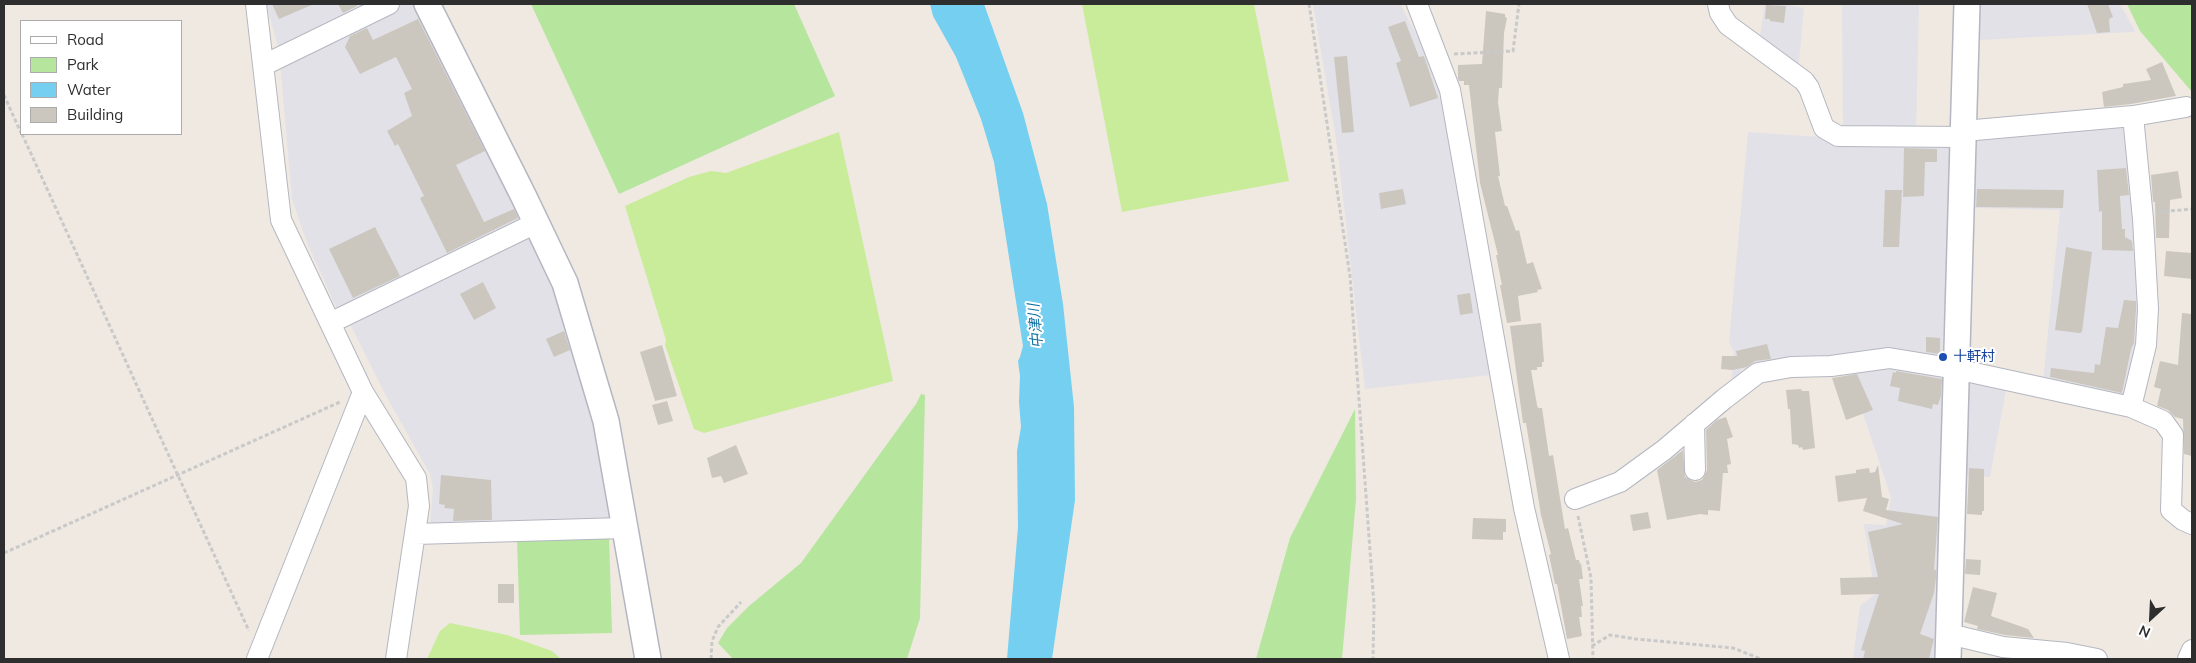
<!DOCTYPE html>
<meta charset="utf-8">
<style>
body{margin:0}
#map{position:relative;width:2196px;height:663px;overflow:hidden;background:#efe9e1;font-family:Mulish,sans-serif}
canvas{display:block}
.frame{position:absolute;inset:0;border:5px solid #2e2e2e;pointer-events:none}
.legend{position:absolute;left:20px;top:20px;width:162px;height:115px;box-sizing:border-box;background:#fff;border:1px solid #ababab;margin:0;padding:6px 9px;list-style:none;font-size:15px;color:#2e2e2e}
.legend li{display:flex;align-items:center;gap:10px;height:25px}
.legend b{width:25px;border:1px solid #ababab}
.north{position:absolute;left:2126px;top:593px;width:50px;height:50px;-webkit-text-stroke:4px #fff;paint-order:stroke;rotate:205deg;font-size:14px;font-weight:700;line-height:20px;text-align:center;color:#2e2e2e}
.north::after{content:'';display:block;margin:auto;width:18px;height:22px;background:#2e2e2e;clip-path:polygon(50% 0,100% 100%,50% 72%,0 100%)}
</style>
<div id="map">
<canvas width="2196" height="663"></canvas>
<div class="frame"></div>
<ul class="legend">
<li><b style="height:6px;background:#fff"></b>Road</li>
<li><b style="height:14px;background:#b6e59e"></b>Park</li>
<li><b style="height:14px;background:#75cff0"></b>Water</li>
<li><b style="height:14px;background:#cbc7bf"></b>Building</li>
</ul>
<div class="north">N</div>
</div>
<script>
const ctx = document.querySelector('canvas').getContext('2d');
ctx.lineJoin = 'round';
function paint(path, color) {
  ctx.fillStyle = color;
  ctx.fill(path, 'evenodd');
}
function poly(rows) {
  const path = new Path2D();
  for (const r of rows) {
    path.moveTo(r[0], r[1]);
    for (let i = 2; i < r.length; i += 2) path.lineTo(r[i], r[i + 1]);
  }
  return path;
}
function trace(path, color, width, dash) {
  ctx.strokeStyle = color;
  ctx.lineWidth = width;
  ctx.lineCap = dash ? 'butt' : 'round';
  ctx.setLineDash(dash || []);
  ctx.stroke(path);
}
function write(font, color, halo, rows, align = 'center') {
  ctx.font = font + ' Mulish,"Noto Sans JP",sans-serif';
  ctx.lineWidth = 4;
  ctx.setLineDash([]);
  ctx.textBaseline = 'middle';
  ctx.strokeStyle = halo;
  ctx.fillStyle = color;
  for (const [text, x, y, turn = 0] of rows) {
    ctx.save();
    ctx.translate(x, y);
    ctx.rotate((+turn || 0) * Math.PI / 180);
    ctx.textAlign = isNaN(turn) ? turn : align;
    if (halo) ctx.strokeText(text, 0, 0);
    ctx.fillText(text, 0, 0);
    ctx.restore();
  }
}
paint(poly([
 [266,4,374,4,279,50],
 [399,4,420,4,525,218,346,311,336,307,306,240,292,199,280,62],
 [1313,4,1400,4,1420,41,1441,89,1490,375,1365,389,1337,146],
 [1765,4,1782,4,1804,8,1798,71,1759,42],
 [1842,4,1919,4,1916,132,1843,130],
 [1978,4,2120,4,2135,31,2133,32,1979,40],
 [2124,122,2129,127,2141,341,2127,396,2121,400,2043,382,2060,210,1974,208,1977,136],
 [1748,132,1835,138,1955,142,1951,259,1947,259,1942,358,1824,361,1743,369,1731,383,1734,352,1729,342],
 [525,234,535,235,577,333,614,518,610,522,430,526,433,489,430,474,385,394,348,320],
 [1890,362,1946,372,1941,659,1853,659,1860,606,1875,594,1864,524,1886,525,1891,497,1848,369],
 [1969,378,2007,385,1990,477,1964,475]
]), '#e3e1e8');
paint(poly([
 [531,4,794,4,835,96,619,194],
 [2127,4,2192,4,2192,92,2140,31],
 [921,394,925,395,920,618,907,659,733,659,718,643,727,628,749,606,801,563,916,404],
 [1355,409,1356,499,1342,659,1256,659,1290,538],
 [609,537,612,633,520,635,517,539]
]), '#b6e59e');
paint(poly([
 [1082,4,1254,4,1289,181,1122,212],
 [839,132,893,381,704,433,694,429,665,345,666,340,625,206,689,177,711,171,726,173],
 [450,623,507,635,552,651,561,659,427,659,440,631]
]), '#c9ec9a');
paint(poly([
 [930,4,984,4,1023,113,1047,204,1063,304,1074,407,1075,500,1052,659,1007,659,1018,527,1017,451,1021,427,1019,402,1020,376,1018,361,1020,357,1023,346,994,162,981,119,956,57,933,16]
]), '#75cff0');
paint(poly([
 [272,4,314,4,279,19],
 [338,4,356,4,357,6,343,13],
 [2087,4,2108,4,2113,17,2109,19,2110,32,2097,33],
 [1766,5,1786,6,1784,23,1770,21,1770,19,1765,19],
 [1486,11,1505,14,1505,17,1507,18,1504,33,1502,88,1499,88,1498,102,1502,131,1495,132,1500,176,1498,176,1505,206,1507,206,1516,231,1519,230,1527,264,1533,262,1542,289,1537,290,1538,292,1518,296,1521,321,1507,323,1500,285,1502,285,1496,255,1498,255,1480,183,1469,85,1464,85,1464,81,1459,81,1458,79,1458,65,1482,64],
 [418,19,485,151,456,165,484,222,514,209,518,218,447,253,420,198,424,196,398,144,395,146,387,131,412,116,404,93,412,89,396,57,360,74,345,47,350,36,367,28,373,40],
 [1405,21,1419,57,1424,56,1438,98,1410,107,1396,63,1401,61,1388,27],
 [1347,56,1354,132,1342,133,1334,57],
 [2162,62,2176,96,2131,104,2104,107,2102,92,2123,87,2123,84,2151,80,2146,69],
 [1904,148,1937,149,1937,162,1925,162,1924,196,1903,197],
 [2126,168,2129,195,2120,196,2122,229,2125,229,2125,237,2132,241,2133,251,2102,250,2102,211,2099,212,2097,170],
 [2178,171,2182,198,2170,200,2169,238,2156,238,2155,202,2153,202,2151,175],
 [1403,189,1406,204,1381,209,1379,193],
 [1977,189,2064,190,2063,208,1976,207],
 [1885,190,1902,190,1899,247,1883,247],
 [375,227,400,276,353,298,329,249],
 [2066,247,2092,252,2082,332,2079,333,2055,330],
 [2166,251,2192,253,2192,279,2164,276],
 [483,282,496,308,474,320,460,294],
 [1470,293,1473,313,1460,315,1457,295],
 [2124,300,2136,301,2136,309,2134,343,2131,349,2122,393,2050,377,2051,368,2094,373,2095,364,2100,365,2106,327,2118,328],
 [2182,313,2192,314,2192,456,2184,454,2183,419,2175,417,2168,410,2157,406,2161,389,2154,387,2160,361,2178,365],
 [1541,323,1544,362,1542,362,1542,367,1537,367,1537,370,1531,370,1537,405,1538,408,1542,408,1549,456,1553,455,1565,529,1568,528,1576,560,1579,560,1580,564,1581,563,1583,579,1579,579,1583,606,1581,606,1582,617,1579,617,1582,636,1567,639,1557,584,1555,584,1549,555,1551,554,1541,515,1526,423,1523,423,1510,326],
 [564,331,570,350,554,357,546,339],
 [1926,337,1940,338,1940,354,1926,352],
 [1767,344,1771,359,1755,361,1747,367,1732,370,1721,369,1722,356,1737,356,1736,351],
 [662,345,677,396,655,401,640,352],
 [1896,371,1942,379,1941,396,1938,405,1933,404,1932,409,1898,401,1900,388,1890,386,1893,372,1896,373],
 [1857,374,1873,410,1846,420,1832,378],
 [1801,389,1802,391,1809,391,1815,448,1803,450,1802,447,1799,448,1798,445,1792,444,1790,409,1788,409,1786,390],
 [667,401,673,421,658,425,652,405],
 [1726,417,1733,437,1727,439,1731,464,1727,465,1728,473,1723,473,1720,511,1708,510,1708,515,1700,514,1667,520,1657,470,1683,450,1685,477,1695,482,1702,480,1707,470,1706,430,1717,420],
 [736,445,748,474,724,483,721,476,712,478,707,458],
 [1878,465,1882,497,1889,499,1886,510,1938,517,1934,570,1936,570,1936,578,1934,593,1920,634,1934,639,1929,659,1863,659,1865,651,1861,650,1879,594,1841,595,1840,578,1878,577,1868,532,1903,524,1863,511,1867,498,1838,502,1835,476,1856,473,1856,470,1869,468,1870,473,1875,472],
 [1969,468,1984,469,1984,511,1982,511,1982,515,1967,514],
 [441,475,491,480,492,520,453,521,454,509,444,508,445,505,439,504],
 [1648,512,1651,528,1633,531,1630,515],
 [1473,518,1506,519,1506,532,1503,532,1503,540,1472,539],
 [1966,559,1981,560,1980,575,1965,574],
 [498,584,514,584,514,603,498,603],
 [1973,587,1997,593,1991,616,2028,629,2034,638,2005,635,1977,629,1978,626,1964,622]
]), '#cbc7bf');
const minor = poly([
 [256,4,281,220,363,392,416,478,419,506,396,659],
 [1417,4,1450,90,1524,508,1559,659],
 [1718,4,1720,13,1728,25,1804,81,1809,88,1824,128,1838,136,1963,137,1964,131,2133,116,2186,107],
 [264,65,389,4],
 [330,323,536,223],
 [2131,407,2146,345,2148,309,2143,219,2133,116],
 [1694,424,1695,470],
 [1575,499,1620,482,1664,450,1724,399,1758,373,1791,367,1831,366,1889,358,1956,369,2131,407,2163,421,2173,435,2171,510,2183,520,2192,524],
 [415,534,623,528],
 [1949,634,2003,647,2067,653,2097,659],
 [257,659,363,392],
 [2188,659,2192,650]
]);
const tertiary = poly([
 [427,4,523,195,565,283,606,421,648,659],
 [1948,659,1967,4]
]);
trace(minor, '#b4b7c1', 22);
trace(tertiary, '#b4b7c1', 28);
trace(poly([
 [1309,4,1350,276,1374,605,1373,659],
 [1454,54,1513,51,1519,4],
 [4,95,21,133],
 [22,134,249,631],
 [2158,212,2192,209],
 [1578,516,1591,578,1593,659],
 [4,553,340,402],
 [1592,646,1610,635,1636,639,1733,648,1761,659],
 [711,659,712,641,718,627,741,602]
]), '#c9c9c9', 3, [4, 2.5]);
trace(minor, '#fff', 20);
trace(tertiary, '#fff', 25);
for (const [x, y, r, color] of [
 [1943,357,5,"#1a4fb4"]
]) {
  const dot = new Path2D();
  dot.arc(x, y, r, 0, 2 * Math.PI);
  ctx.fillStyle = color;
  ctx.fill(dot);
  trace(dot, '#fff', 2);
}
write('14px', '#164399', '#fff', [
 ["十軒村",1953,357]
], 'left');
write('italic 15px', '#0d6fa3', '#fff', [
 ["中津川",1036,326,-95]
]);
</script>
